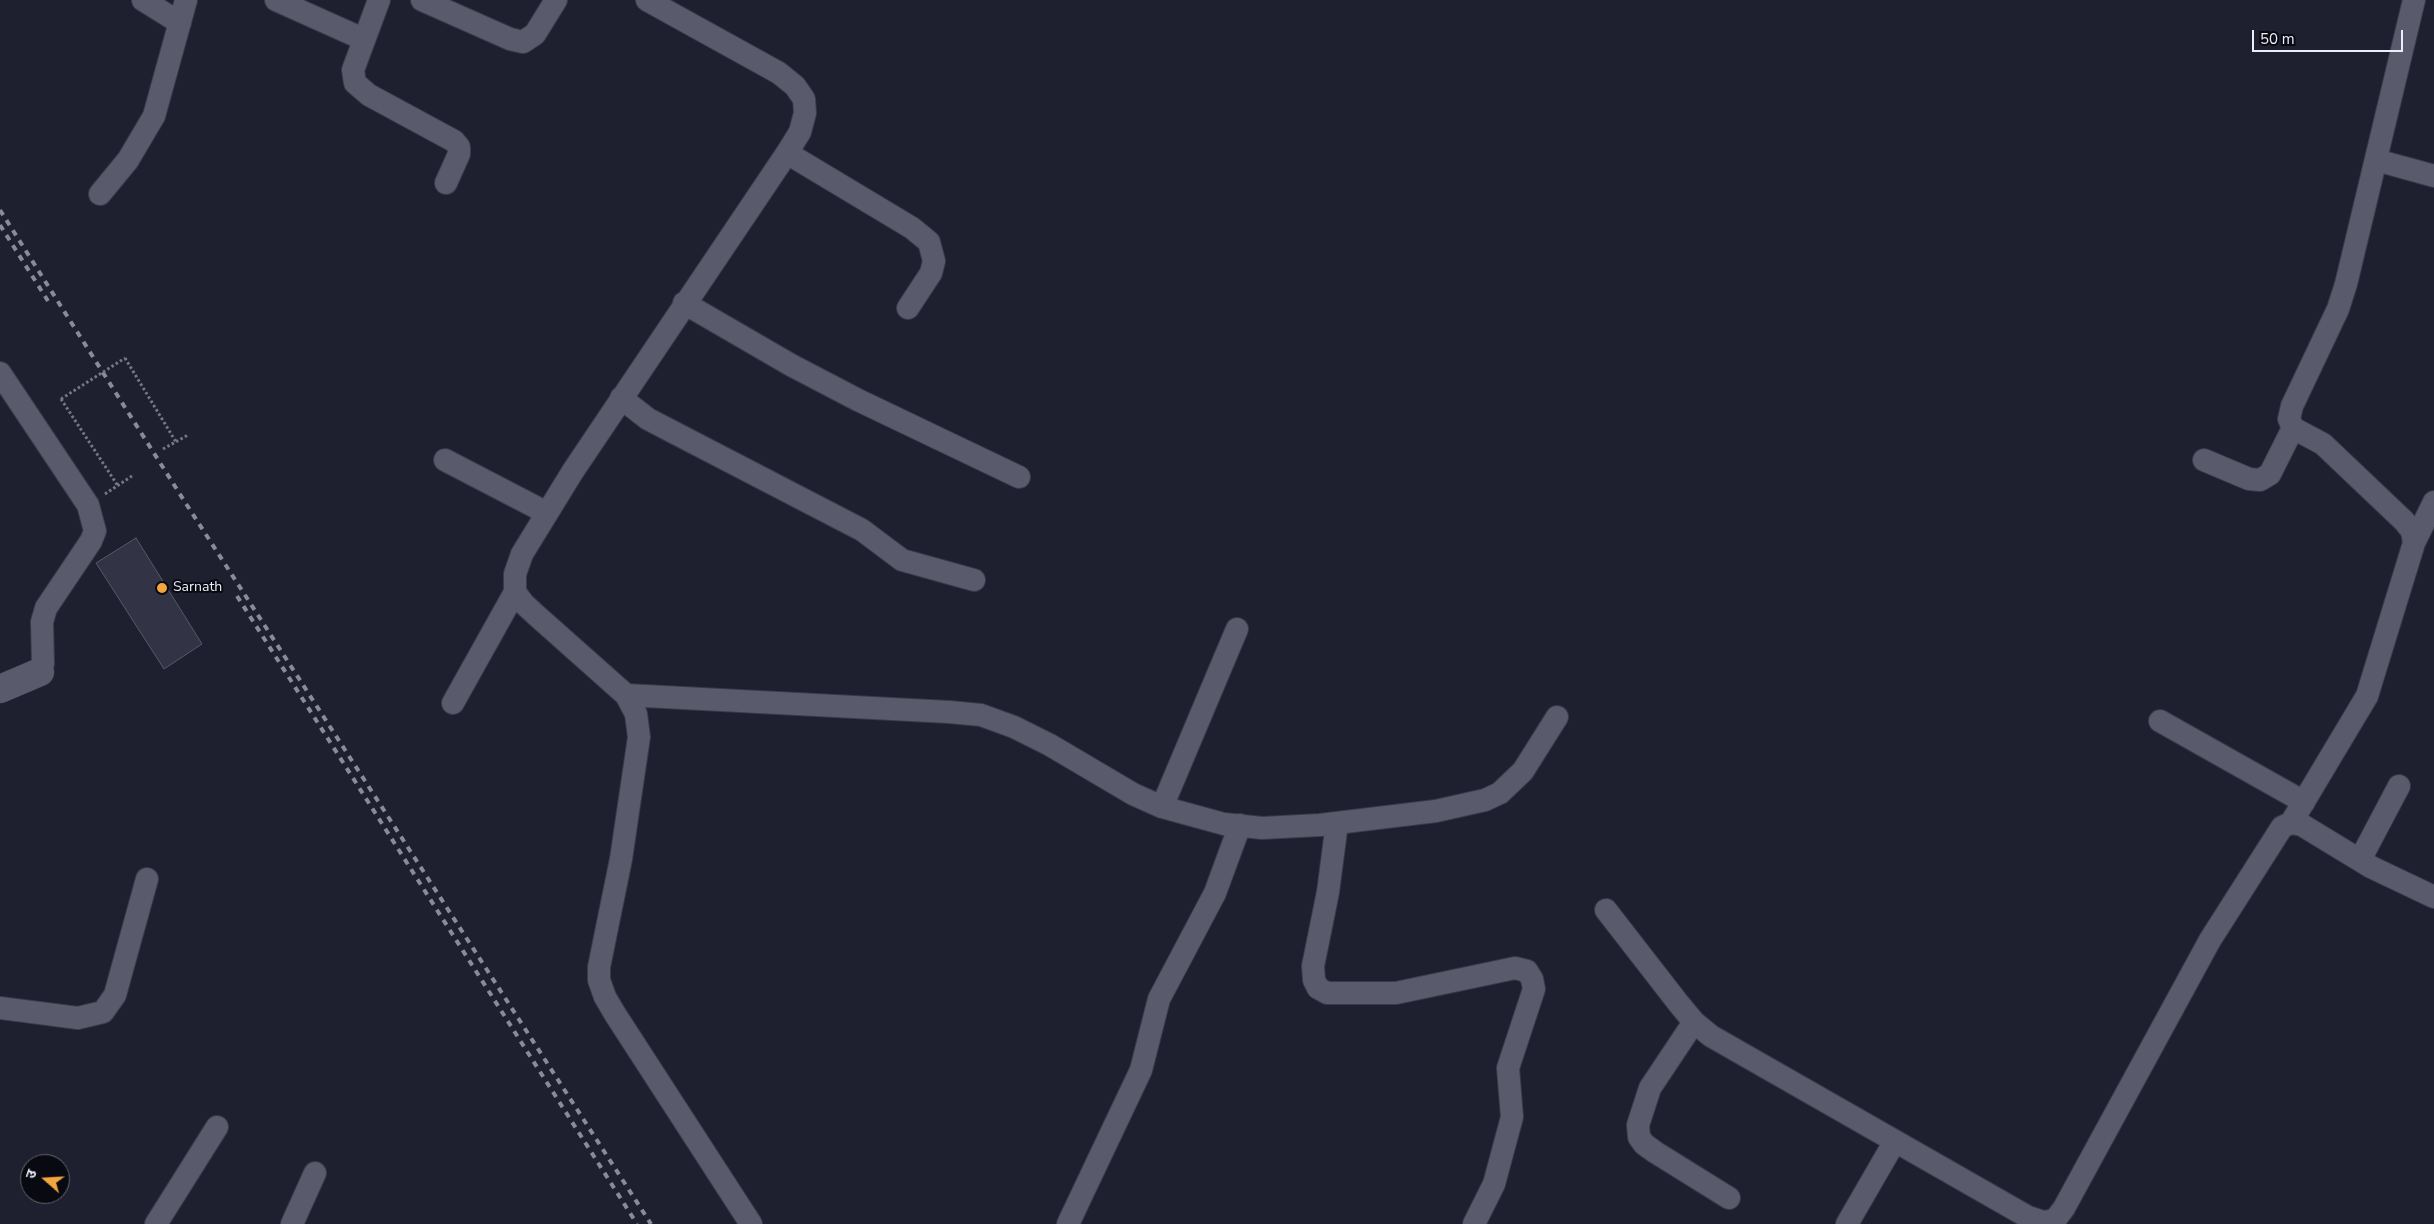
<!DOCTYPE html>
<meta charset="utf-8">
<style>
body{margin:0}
#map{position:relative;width:2434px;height:1224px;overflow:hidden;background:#1e1f2f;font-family:"Nunito Sans","Noto Sans Devanagari",sans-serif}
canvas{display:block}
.north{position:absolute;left:20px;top:1154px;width:50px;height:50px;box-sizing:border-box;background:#090a11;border:1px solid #64656d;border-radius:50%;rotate:289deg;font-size:14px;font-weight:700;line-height:20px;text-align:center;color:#ecedf8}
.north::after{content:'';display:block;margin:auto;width:18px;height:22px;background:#f1a640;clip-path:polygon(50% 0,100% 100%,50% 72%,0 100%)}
.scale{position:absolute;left:2252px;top:30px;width:151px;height:22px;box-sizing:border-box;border:2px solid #ecedf8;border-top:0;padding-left:6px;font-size:15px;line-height:18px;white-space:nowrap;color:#ecedf8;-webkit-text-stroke:4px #090a11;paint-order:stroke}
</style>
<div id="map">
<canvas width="2434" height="1224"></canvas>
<div class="north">उ</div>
<div class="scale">50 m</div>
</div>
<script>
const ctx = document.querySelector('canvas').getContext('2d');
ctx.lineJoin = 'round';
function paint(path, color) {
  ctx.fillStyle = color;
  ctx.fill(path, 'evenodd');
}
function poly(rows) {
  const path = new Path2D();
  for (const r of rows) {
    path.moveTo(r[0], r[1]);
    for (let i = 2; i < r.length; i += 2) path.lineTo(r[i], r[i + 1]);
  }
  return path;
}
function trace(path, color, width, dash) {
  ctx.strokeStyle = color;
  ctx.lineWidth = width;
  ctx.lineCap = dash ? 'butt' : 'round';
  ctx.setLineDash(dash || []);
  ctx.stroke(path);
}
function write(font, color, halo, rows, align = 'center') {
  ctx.font = font + ' "Nunito Sans",sans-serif';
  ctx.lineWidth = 4;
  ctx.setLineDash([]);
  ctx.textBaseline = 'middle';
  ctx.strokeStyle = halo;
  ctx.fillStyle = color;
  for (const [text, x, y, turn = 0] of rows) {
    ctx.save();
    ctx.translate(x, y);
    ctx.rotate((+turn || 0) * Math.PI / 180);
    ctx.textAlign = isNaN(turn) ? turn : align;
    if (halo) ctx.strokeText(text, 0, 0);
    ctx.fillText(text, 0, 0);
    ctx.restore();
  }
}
const building = poly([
 [136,538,202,644,164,669,96,563,136,538]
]);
paint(building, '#323445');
trace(building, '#57596b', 1);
const minor = poly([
 [143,0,180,23],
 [276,0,363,39],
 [379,0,353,70,355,83,369,95,454,141,459,147,459,154,446,183],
 [422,0,510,39,523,42,535,34,556,0],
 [647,0,779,73,795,86,804,99,805,113,800,132,787,153,573,471,522,554,515,574,515,592,523,603,536,615,626,695,636,714,639,737,621,859,599,967,599,980,605,997,615,1014,751,1224],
 [787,153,912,228,929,242,934,261,931,273,908,308],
 [2376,160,2434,176],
 [100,194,128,160,154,116,186,0],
 [684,303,791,365,858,400,1019,477],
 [0,373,88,505,95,531,91,541,46,608,42,622,43,664,40,672],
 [621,398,648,419,862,530,902,560,974,580],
 [445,460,547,513],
 [2204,460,2249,479,2260,480,2270,474,2293,428],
 [2414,543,2434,502],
 [626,695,949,712,981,715,1014,727,1050,745,1133,794,1162,807,1224,824,1262,828,1320,825,1436,811,1485,800,1500,793,1523,771,1557,717],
 [453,703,515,592],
 [2160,721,2304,802],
 [1162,807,1237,629],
 [1337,823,1328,892,1313,966,1314,980,1318,988,1327,993,1396,993,1515,968,1527,971,1532,979,1534,989,1508,1068,1512,1117,1494,1184,1474,1224],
 [2291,823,2367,696,2414,543,2412,531,2404,521,2323,444,2293,428,2289,419,2292,406,2338,309,2346,284,2414,0],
 [2360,860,2399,786],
 [1606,910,1679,1004,1694,1022,1711,1036,2028,1217,2043,1222,2055,1220,2064,1208,2210,940,2282,827,2291,823,2302,825,2371,867,2434,897],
 [0,1008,78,1018,103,1012,115,995,147,879],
 [1694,1022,1650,1088,1638,1125,1639,1137,1644,1144,1655,1152,1729,1198],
 [156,1224,217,1127],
 [292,1224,315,1173],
 [1068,1224,1141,1070,1159,999,1215,893,1240,825],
 [1847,1224,1895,1141]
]);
const tertiary = poly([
 [0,689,40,672]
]);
trace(minor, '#3a3b48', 24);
trace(tertiary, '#3a3b48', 29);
trace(poly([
 [125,358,176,442],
 [61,399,118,486],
 [163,449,188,435],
 [105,494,132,476]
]), '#767785', 3, [2.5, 2.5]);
trace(minor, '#595b6d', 22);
trace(tertiary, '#595b6d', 28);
trace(poly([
 [0,210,183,499,651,1224],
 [0,225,48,301],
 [237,596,637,1224]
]), '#8a8b99', 4, [6, 6]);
trace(poly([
 [61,399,125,358]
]), '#767785', 3, [2.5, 2.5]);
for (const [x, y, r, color] of [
 [162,588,6,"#f1a640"]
]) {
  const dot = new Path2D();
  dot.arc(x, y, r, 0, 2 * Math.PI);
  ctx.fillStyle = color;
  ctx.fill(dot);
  trace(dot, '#090a11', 2);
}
write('14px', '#ecedf8', '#090a11', [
 ["Sarnath",173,588]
], 'left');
</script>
